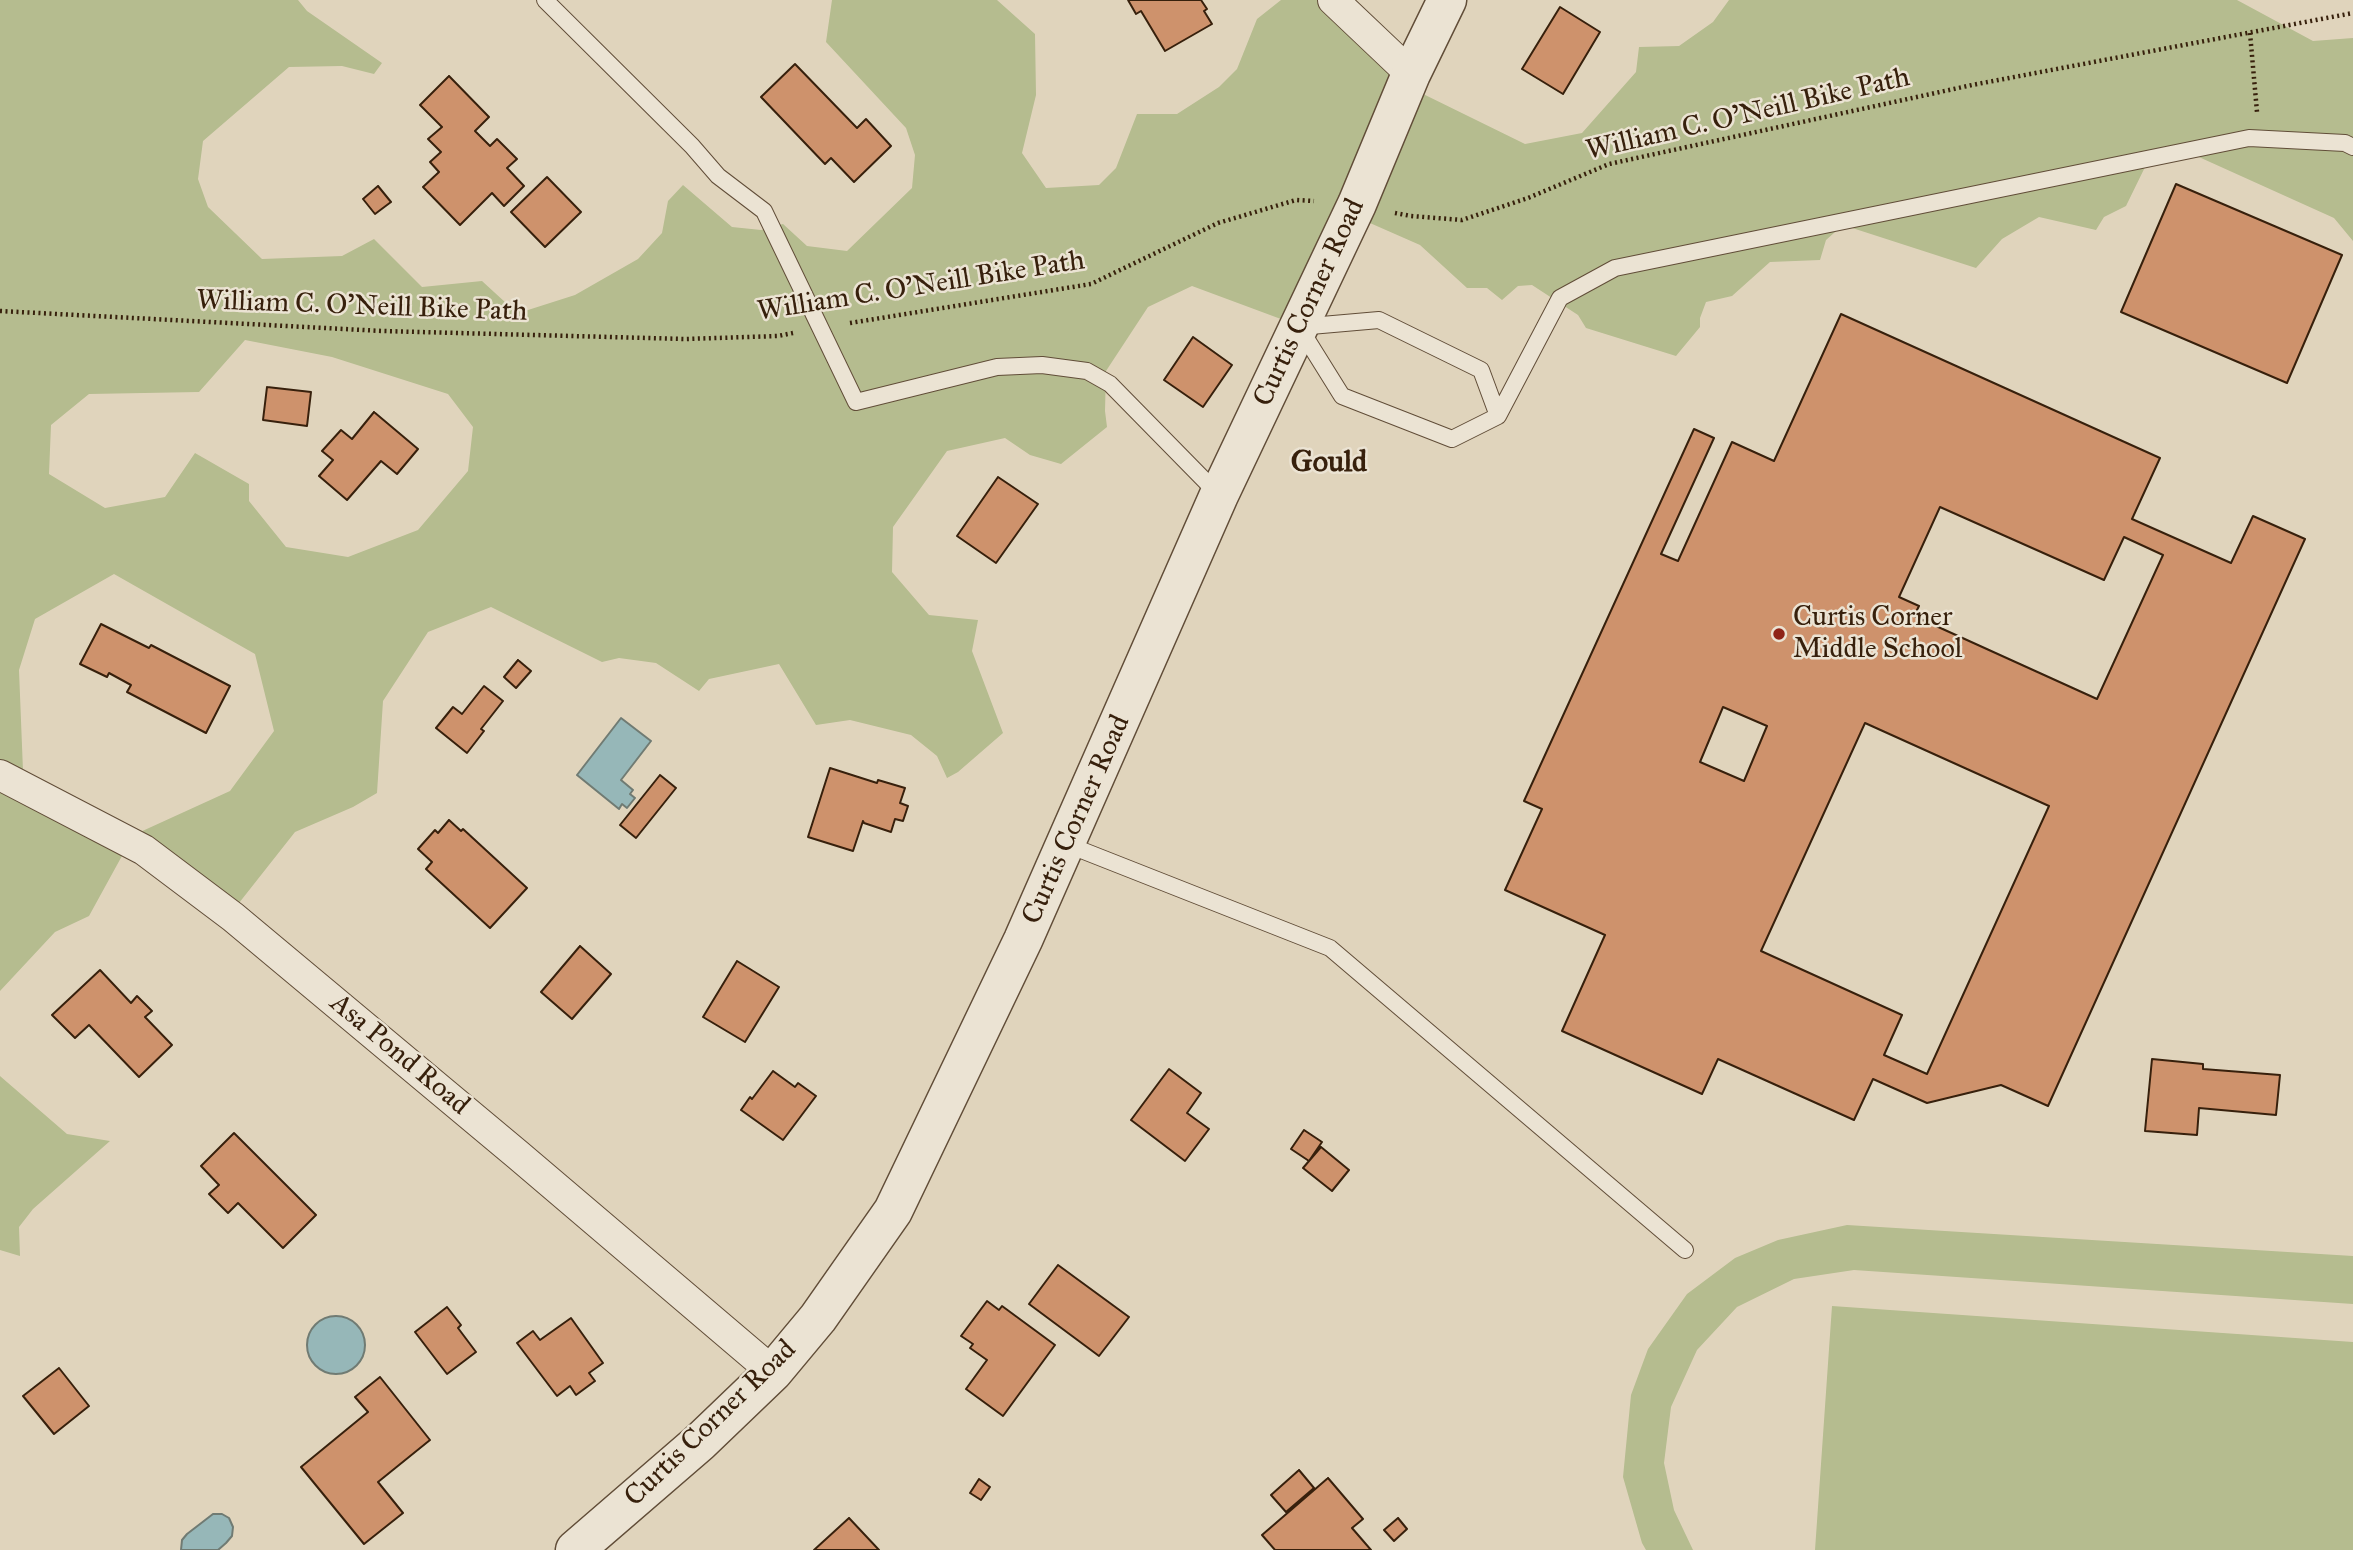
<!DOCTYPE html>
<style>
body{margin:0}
canvas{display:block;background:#e0d4bc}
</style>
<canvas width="2353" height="1550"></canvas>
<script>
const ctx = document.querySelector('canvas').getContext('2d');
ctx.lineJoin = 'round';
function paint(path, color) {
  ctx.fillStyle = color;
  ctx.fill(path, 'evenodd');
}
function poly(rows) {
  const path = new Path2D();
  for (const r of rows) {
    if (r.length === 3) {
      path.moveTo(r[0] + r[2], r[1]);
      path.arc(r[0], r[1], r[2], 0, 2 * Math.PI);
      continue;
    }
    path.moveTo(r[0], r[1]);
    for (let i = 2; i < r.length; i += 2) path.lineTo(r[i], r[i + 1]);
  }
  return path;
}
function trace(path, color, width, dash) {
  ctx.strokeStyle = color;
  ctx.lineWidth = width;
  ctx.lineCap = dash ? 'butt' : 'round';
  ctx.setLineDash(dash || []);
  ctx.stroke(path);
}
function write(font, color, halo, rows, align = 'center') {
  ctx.font = font + ' "IM FELL Great Primer",serif';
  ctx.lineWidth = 5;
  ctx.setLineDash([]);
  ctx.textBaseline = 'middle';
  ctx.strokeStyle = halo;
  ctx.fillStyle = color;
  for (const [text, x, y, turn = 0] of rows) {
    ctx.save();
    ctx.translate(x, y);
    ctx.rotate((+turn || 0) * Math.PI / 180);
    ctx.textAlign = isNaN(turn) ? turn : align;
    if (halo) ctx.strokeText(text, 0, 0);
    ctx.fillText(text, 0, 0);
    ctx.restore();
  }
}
paint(poly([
 [0,0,298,0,307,11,382,63,374,74,342,66,289,67,203,141,198,179,208,207,262,259,342,256,374,239,422,287,482,281,506,303,528,310,575,295,638,259,662,233,668,201,683,185,732,227,761,230,783,224,807,246,847,251,912,188,915,155,906,128,826,42,832,0,997,0,1035,34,1036,95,1022,153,1046,188,1099,185,1116,168,1137,114,1177,114,1219,87,1237,69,1257,19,1281,0,1332,0,1417,91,1525,144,1582,133,1636,72,1639,47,1679,46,1713,22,1729,0,2237,0,2313,41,2353,38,2353,241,2334,218,2190,153,2147,163,2126,206,2104,217,2096,230,2039,217,2002,239,1976,268,1843,225,1826,240,1820,260,1770,262,1732,296,1706,302,1700,318,1700,327,1676,356,1586,328,1578,315,1532,285,1518,286,1502,300,1487,288,1467,288,1420,245,1354,216,1297,325,1192,286,1148,307,1106,371,1105,411,1107,427,1061,464,1030,455,1005,438,947,451,893,527,892,572,929,615,978,620,972,651,1003,733,958,772,947,778,937,756,911,735,850,720,816,725,779,664,709,679,699,691,656,663,619,658,602,662,491,607,428,632,383,701,377,793,353,807,295,832,239,903,134,834,89,916,55,932,0,991],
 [245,340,332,357,448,394,473,427,468,471,418,530,348,557,286,547,249,501,249,484,195,453,165,497,105,508,49,474,51,425,89,394,199,392],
 [114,574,255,654,274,731,230,791,138,833,23,771,19,670,35,619],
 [0,1076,67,1134,110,1141,33,1209,19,1227,20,1256,0,1250],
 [1847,1225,2353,1256,2353,1304,1854,1270,1794,1279,1737,1307,1697,1350,1671,1407,1664,1463,1674,1510,1693,1550,1646,1550,1642,1543,1623,1477,1631,1395,1648,1349,1687,1294,1735,1258,1778,1240],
 [1832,1306,2353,1342,2353,1550,1815,1550]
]), '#b5bc8f');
const water = poly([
 [621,718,651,741,621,780,633,790,630,794,635,798,627,808,622,804,619,809,577,775,621,718],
 [336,1345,29],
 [213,1514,222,1514,229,1518,233,1527,232,1536,226,1543,218,1550,181,1550,182,1540,187,1534,213,1514]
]);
paint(water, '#96b7b8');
trace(water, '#707b73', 2);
const building = poly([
 [1128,0,1201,0,1207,9,1204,11,1212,24,1165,51,1141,11,1136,14,1128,0],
 [1560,7,1600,32,1563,94,1522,69,1560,7],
 [795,64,857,128,866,119,891,146,854,182,831,158,825,164,761,97,795,64],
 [449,76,489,117,475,131,490,146,497,139,517,159,507,168,524,186,504,206,492,193,460,225,423,187,439,172,430,162,441,152,428,139,442,127,420,105,449,76],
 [547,177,581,212,545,247,511,212,547,177],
 [2176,184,2342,255,2287,383,2121,312,2176,184],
 [378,186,391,202,375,214,363,199,378,186],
 [1841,314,2160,458,2132,519,2231,563,2253,516,2305,539,2048,1106,2001,1085,1927,1103,1873,1079,1854,1120,1718,1059,1702,1094,1562,1031,1605,935,1505,890,1542,809,1524,801,1694,429,1714,438,1661,554,1678,561,1732,442,1774,461,1841,314],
 [1940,507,2104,580,2124,537,2163,555,2097,699,1914,616,1919,606,1899,597,1940,507],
 [1723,707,1767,726,1744,781,1700,762,1723,707],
 [1865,723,2049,806,1927,1074,1884,1055,1902,1015,1761,951,1865,723],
 [1193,337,1232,365,1203,407,1164,380,1193,337],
 [267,387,311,392,307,426,263,420,267,387],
 [374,412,418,449,397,474,381,461,347,500,319,476,333,460,322,451,341,430,352,439,374,412],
 [998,477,1038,504,996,563,957,536,998,477],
 [101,624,149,648,151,645,230,686,206,733,127,692,131,685,109,673,107,677,80,664,101,624],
 [518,660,531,671,516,688,504,677,518,660],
 [484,686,503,701,481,729,484,731,467,753,436,728,453,707,462,714,484,686],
 [830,768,877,783,878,780,905,788,900,803,908,806,903,821,895,819,891,832,864,823,863,821,853,851,808,837,830,768],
 [660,775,676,788,636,838,620,825,660,775],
 [449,820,461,831,463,829,527,888,490,928,426,869,432,862,418,849,435,830,438,833,449,820],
 [580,946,611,974,572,1019,541,992,580,946],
 [737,961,779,987,745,1042,703,1017,737,961],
 [100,970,131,1003,137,996,152,1011,145,1017,172,1045,139,1077,89,1025,75,1038,52,1015,100,970],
 [2152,1059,2203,1064,2203,1069,2280,1075,2276,1115,2199,1108,2197,1135,2145,1131,2152,1059],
 [1169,1069,1201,1093,1187,1113,1209,1129,1185,1161,1131,1120,1169,1069],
 [773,1071,795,1087,798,1083,816,1096,783,1140,741,1110,750,1097,752,1099,773,1071],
 [1304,1130,1322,1142,1309,1161,1291,1149,1304,1130],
 [234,1133,316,1215,283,1248,238,1203,228,1213,209,1194,219,1185,201,1166,234,1133],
 [1321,1147,1349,1170,1332,1191,1303,1168,1321,1147],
 [1058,1265,1129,1317,1099,1356,1029,1304,1058,1265],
 [987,1301,999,1310,1002,1306,1055,1345,1003,1416,966,1389,987,1360,970,1348,973,1344,961,1336,987,1301],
 [447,1307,461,1325,458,1328,476,1352,447,1374,415,1332,447,1307],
 [571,1318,603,1363,589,1373,595,1381,576,1395,570,1386,557,1396,517,1343,533,1331,540,1340,571,1318],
 [59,1368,89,1406,54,1434,23,1396,59,1368],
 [380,1377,430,1440,378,1482,403,1513,364,1544,301,1467,368,1412,355,1397,380,1377],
 [1299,1470,1314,1488,1286,1512,1271,1495,1299,1470],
 [1328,1478,1363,1519,1352,1528,1371,1550,1275,1550,1262,1535,1328,1478],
 [979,1479,990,1487,981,1500,970,1493,979,1479],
 [849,1518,879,1550,814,1550,849,1518],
 [1398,1518,1407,1529,1394,1541,1384,1530,1398,1518]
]);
paint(building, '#ce926c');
trace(building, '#37200c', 2);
const service = poly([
 [545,0,692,146,718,176,764,211,856,402,997,367,1042,365,1087,371,1110,384,1219,495],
 [1498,416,1481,370,1379,320,1299,327,1342,396,1452,439,1498,416,1560,298,1615,268,2249,138,2345,143,2353,147],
 [1066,844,1330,948,1685,1250]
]);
const minor = poly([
 [1333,0,1411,74],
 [0,775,144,850,233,917,518,1155,773,1372]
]);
const tertiary = poly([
 [575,1550,700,1442,773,1372,818,1318,893,1211,1023,940,1219,495,1357,204,1411,74,1447,0]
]);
trace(service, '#614d38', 18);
trace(minor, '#614d38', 32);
trace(tertiary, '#614d38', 41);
trace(poly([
 [2250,33,2257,112],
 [1395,213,1411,216,1462,220,1528,198,1609,164,1972,85,2353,13],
 [0,311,382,331,686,339,778,336,793,333],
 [850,323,1091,284,1218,223,1296,200,1314,201]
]), '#37200c', 4.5, [2, 3.5]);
trace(service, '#ebe3d3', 16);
trace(minor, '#ebe3d3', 30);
trace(tertiary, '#ebe3d3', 38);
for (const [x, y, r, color] of [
 [1779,634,7,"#8f2418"]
]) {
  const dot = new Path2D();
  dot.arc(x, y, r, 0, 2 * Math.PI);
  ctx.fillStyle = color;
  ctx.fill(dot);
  trace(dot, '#ebe3d3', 2.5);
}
write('28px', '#37200c', '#ebe3d3', [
 ["William C. O'Neill Bike Path",1748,115,-13],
 ["William C. O'Neill Bike Path",921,287,-9],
 ["Curtis Corner Road",1310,303,-65],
 ["William C. O'Neill Bike Path",362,307,2],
 ["Curtis Corner Road",1077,820,-66],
 ["Asa Pond Road",399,1055,40],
 ["Curtis Corner Road",711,1424,-44]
]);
write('28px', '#37200c', '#ebe3d3', [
 ["Curtis Corner",1793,618],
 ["Middle School",1793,650]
], 'left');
write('bold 30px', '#37200c', '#ebe3d3', [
 ["Gould",1329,464]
]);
</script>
